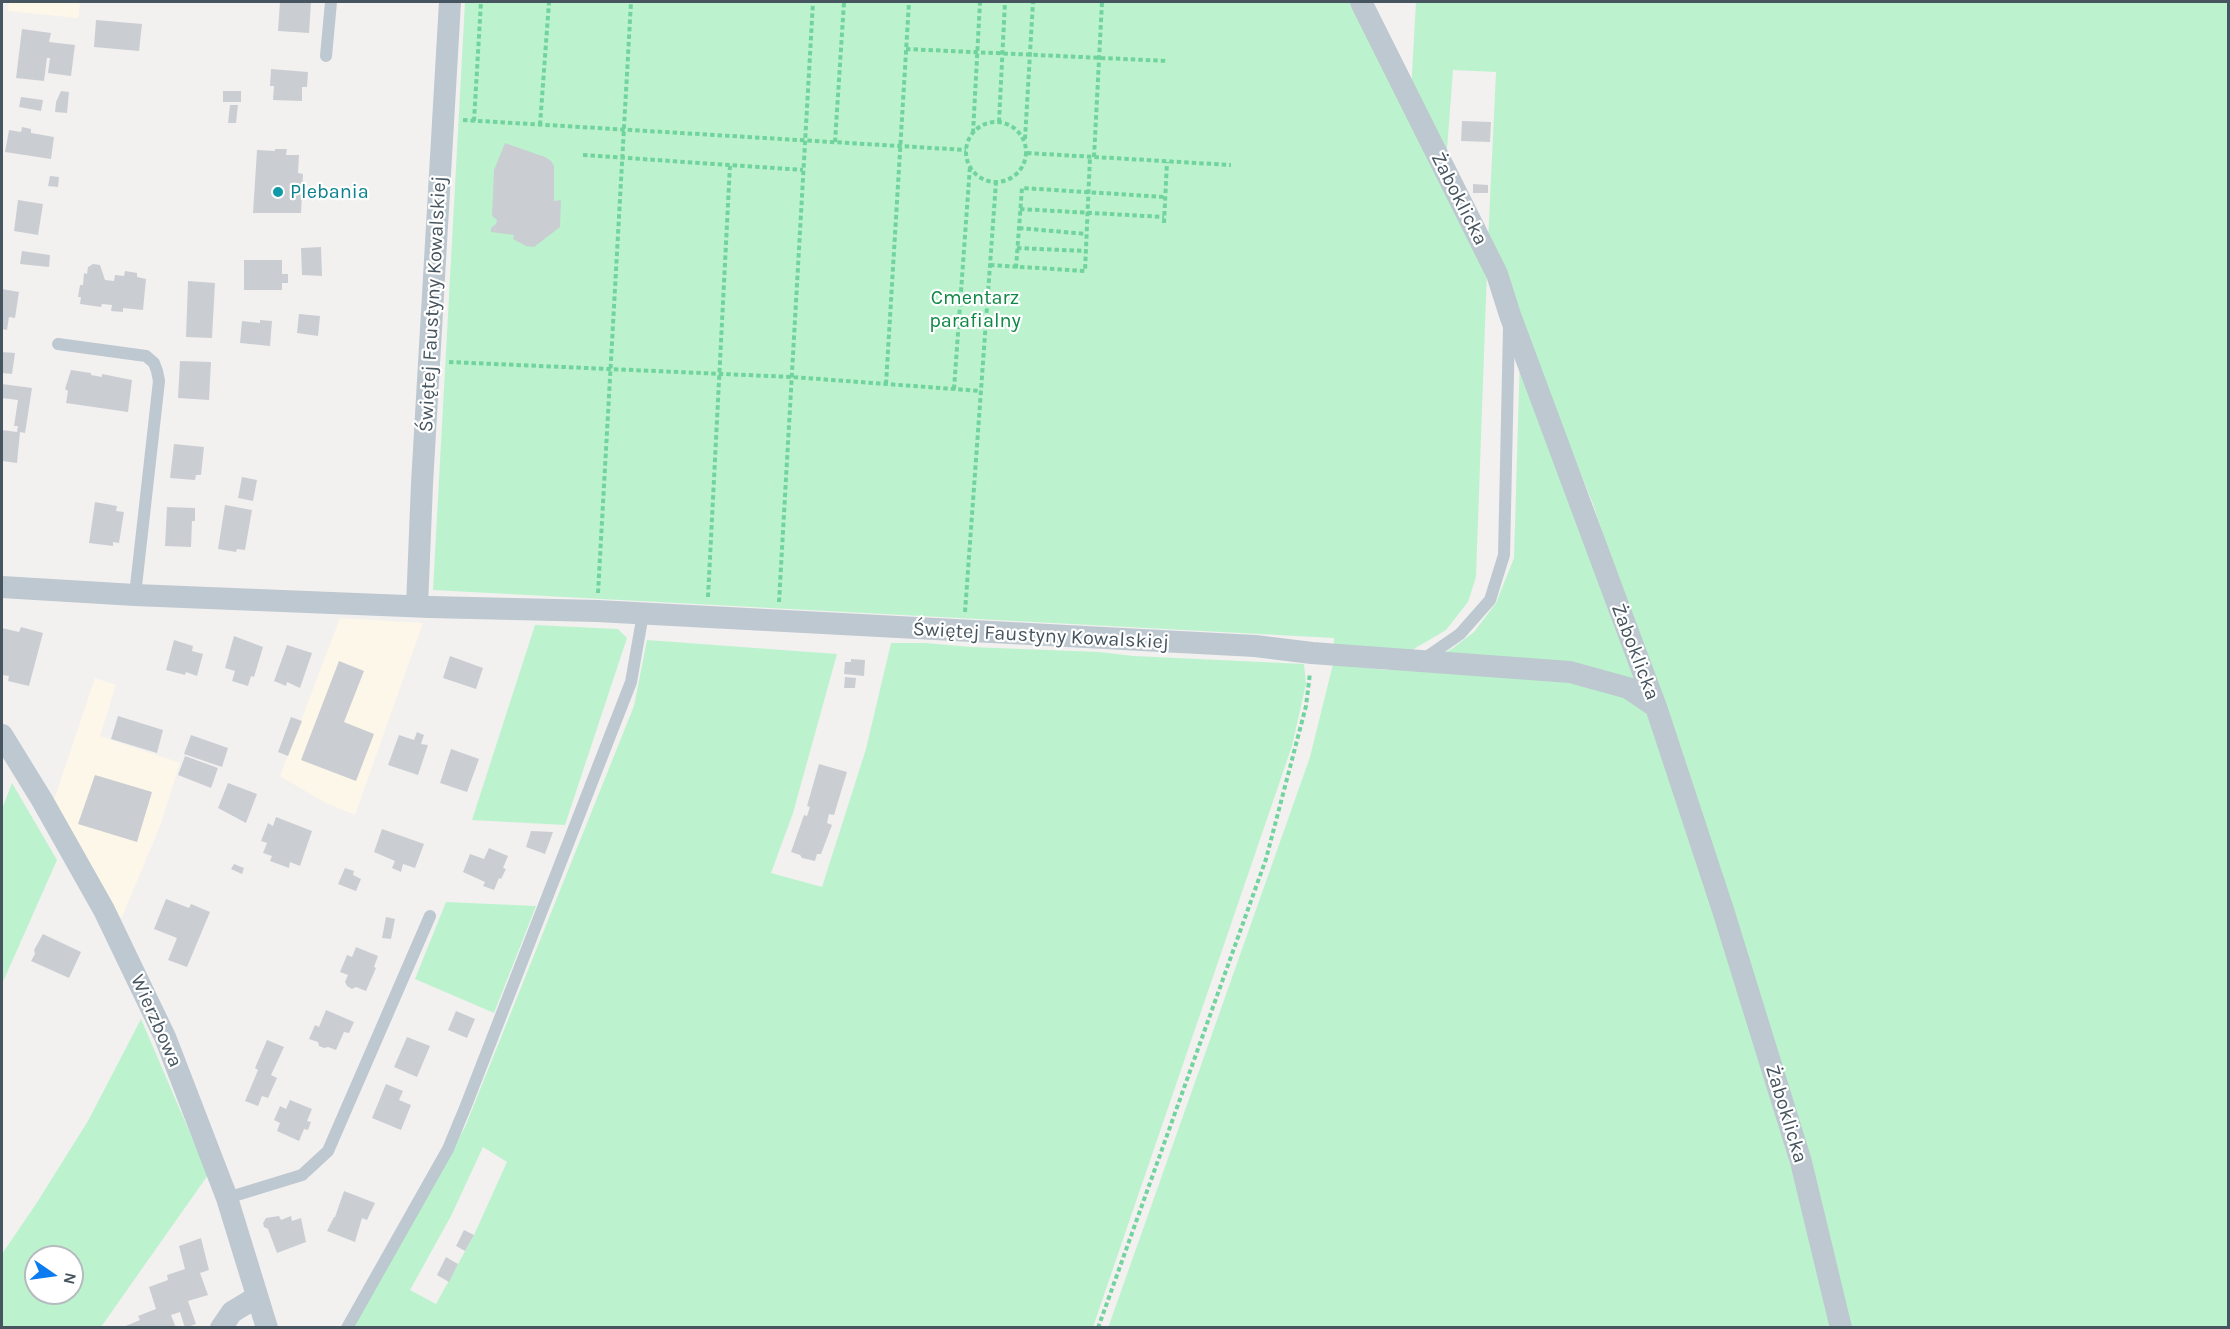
<!DOCTYPE html>
<meta charset="utf-8">
<style>
body{margin:0}
#map{position:relative;width:2230px;height:1329px;overflow:hidden;background:#f3f0f0;font-family:Karla,sans-serif}
canvas{display:block}
.frame{position:absolute;inset:0;border:3px solid #46555f;pointer-events:none}
.north{position:absolute;left:24px;top:1245px;width:60px;height:60px;box-sizing:border-box;background:#fff;border:2px solid #b5bbbf;border-radius:50%;rotate:103deg;font-size:16px;font-weight:700;line-height:24px;text-align:center;color:#46555f}
.north::after{content:'';display:block;margin:auto;width:21px;height:27px;background:#0b7bf1;clip-path:polygon(50% 0,100% 100%,50% 72%,0 100%)}
</style>
<div id="map">
<canvas width="2230" height="1329"></canvas>
<div class="frame"></div>
<div class="north">N</div>
</div>
<script>
const ctx = document.querySelector('canvas').getContext('2d');
ctx.lineJoin = 'round';
function paint(path, color) {
  ctx.fillStyle = color;
  ctx.fill(path, 'evenodd');
}
function poly(rows) {
  const path = new Path2D();
  for (const r of rows) {
    if (r.length === 3) {
      path.moveTo(r[0] + r[2], r[1]);
      path.arc(r[0], r[1], r[2], 0, 2 * Math.PI);
      continue;
    }
    path.moveTo(r[0], r[1]);
    for (let i = 2; i < r.length; i += 2) path.lineTo(r[i], r[i + 1]);
  }
  return path;
}
function trace(path, color, width, dash) {
  ctx.strokeStyle = color;
  ctx.lineWidth = width;
  ctx.lineCap = dash ? 'butt' : 'round';
  ctx.setLineDash(dash || []);
  ctx.stroke(path);
}
function write(font, color, halo, rows, align = 'center') {
  ctx.font = font + ' Karla,sans-serif';
  ctx.lineWidth = 4.5;
  ctx.setLineDash([]);
  ctx.textBaseline = 'middle';
  ctx.strokeStyle = halo;
  ctx.fillStyle = color;
  for (const [text, x, y, turn = 0] of rows) {
    ctx.save();
    ctx.translate(x, y);
    ctx.rotate((+turn || 0) * Math.PI / 180);
    ctx.textAlign = isNaN(turn) ? turn : align;
    if (halo) ctx.strokeText(text, 0, 0);
    ctx.fillText(text, 0, 0);
    ctx.restore();
  }
}
paint(poly([
 [9,2,80,2,78,18,8,11],
 [340,618,423,623,355,815,324,802,280,776],
 [95,678,116,685,100,736,180,763,160,826,122,917,114,915,52,806]
]), '#fdf7e9');
paint(poly([
 [465,2,1352,2,1487,270,1476,577,1468,602,1446,630,1407,653,1334,649,1334,638,433,590],
 [1416,2,2228,2,2228,1327,1847,1327,1631,618,1593,504,1488,242,1496,72,1453,70,1446,163,1411,91],
 [1520,355,1647,696,1432,660,1453,648,1474,632,1496,603,1514,558],
 [535,625,618,629,627,638,565,825,472,820],
 [647,640,837,654,793,813,771,873,822,887,866,749,891,643,925,643,971,647,1099,652,1134,656,1304,664,1306,684,1292,746,1093,1327,353,1328,465,1127,634,706],
 [483,1147,507,1162,474,1235,436,1304,410,1290,451,1216],
 [1333,664,1387,670,1428,666,1567,676,1633,698,1650,718,1659,733,1806,1216,1835,1327,1108,1328,1310,757],
 [12,783,57,860,2,984,2,809],
 [446,902,536,906,494,1013,415,979],
 [141,1019,208,1175,101,1327,2,1328,2,1254,36,1204,88,1121],
 [36,1257,72,1257,72,1293,36,1293]
]), '#bcf3ce');
paint(poly([
 [280,2,311,2,309,33,278,31],
 [96,20,142,24,139,51,94,47],
 [22,29,51,33,49,42,75,45,71,76,48,73,50,58,47,58,44,81,16,78],
 [271,69,308,72,307,87,302,87,302,101,273,100,274,86,270,86],
 [61,91,69,92,67,113,55,112,56,102],
 [223,91,241,91,241,102,223,102],
 [21,97,43,100,41,111,19,107],
 [230,105,238,105,236,123,228,123],
 [1462,121,1491,122,1490,142,1461,141],
 [22,127,31,129,31,133,54,137,51,159,5,152,9,130,21,132],
 [505,143,545,157,551,161,554,166,554,201,561,200,560,227,534,247,526,246,513,239,514,235,491,232,491,228,496,224,497,220,492,216,494,170],
 [275,149,287,149,286,155,299,155,298,173,303,174,301,213,253,213,257,150,275,151],
 [50,176,59,177,58,187,48,186],
 [1473,184,1488,185,1488,193,1473,193],
 [18,200,43,204,38,235,14,231],
 [321,247,322,276,302,275,301,248],
 [22,251,50,255,49,267,20,264],
 [244,260,282,260,282,274,288,274,288,283,282,283,282,290,244,290],
 [93,264,100,265,105,280,114,281,115,275,124,276,125,271,137,273,137,277,146,279,143,310,123,308,123,312,111,311,112,305,102,304,101,307,80,304,81,297,78,297,80,285,83,285,84,273,87,274,88,267],
 [188,281,215,283,212,338,186,337],
 [2,289,19,292,15,318,9,317,7,330,2,329],
 [299,314,320,316,318,336,297,333],
 [260,320,272,321,270,346,240,343,242,321,260,323],
 [2,352,15,353,12,374,2,373],
 [180,361,211,362,209,400,178,398],
 [71,370,91,373,91,375,102,377,102,374,132,380,128,412,66,403,68,391,65,389],
 [2,384,32,388,26,427,25,433,20,432,17,463,2,461,2,430,17,432,18,426,14,426,18,400,2,398],
 [174,444,204,447,201,475,196,475,195,480,170,478],
 [242,477,257,480,253,501,238,498],
 [95,502,117,506,116,511,124,512,119,543,113,542,113,546,89,543],
 [225,505,252,510,245,550,237,549,236,552,218,549],
 [167,507,195,508,195,521,192,521,191,547,165,546],
 [21,627,43,633,29,686,8,681,9,676,2,675,2,628,19,632],
 [234,636,263,647,254,677,251,676,248,686,232,681,235,671,225,668],
 [174,640,193,646,192,651,203,654,197,676,186,672,185,675,166,670],
 [287,645,312,653,300,688,287,682,286,686,274,681],
 [450,656,483,668,476,689,443,678],
 [851,659,865,660,864,676,844,674,845,662,851,662],
 [339,661,364,671,344,722,374,734,356,781,301,760],
 [845,677,856,678,855,688,844,688],
 [118,716,163,730,157,753,111,739],
 [291,717,302,721,288,756,278,752],
 [417,732,424,735,421,744,428,745,418,775,388,765,399,735,414,740],
 [191,735,228,748,222,767,184,754],
 [451,749,479,759,467,792,440,783],
 [185,756,218,768,211,788,178,775],
 [819,764,847,772,834,815,829,814,827,823,832,825,821,854,817,854,815,861,802,858,800,855,791,852,804,815,807,816,810,807,807,806],
 [95,775,152,792,137,842,78,824],
 [228,783,257,794,246,823,218,808],
 [276,817,312,831,300,866,290,862,289,868,270,861,272,856,263,853,267,843,261,841,268,823,273,826],
 [382,829,424,844,415,868,403,864,401,872,392,868,395,861,374,852],
 [531,831,553,832,545,854,526,847],
 [489,848,508,856,503,868,506,869,501,879,499,878,494,890,483,886,485,882,463,872,470,854,484,859],
 [234,864,244,868,242,874,231,869],
 [345,868,354,871,353,875,361,879,356,891,338,884],
 [166,899,189,908,191,904,210,912,187,967,168,960,177,938,154,929],
 [386,917,395,919,391,939,382,938],
 [43,934,81,952,69,978,31,961,35,954,34,950],
 [356,947,378,956,374,967,376,968,366,991,356,987,352,989,347,986,345,982,348,975,340,972,347,955,352,957],
 [326,1010,354,1022,349,1033,344,1032,336,1050,328,1047,324,1048,319,1046,318,1042,309,1039,315,1025,319,1027],
 [456,1011,475,1019,467,1038,448,1030],
 [407,1037,430,1046,417,1077,394,1067],
 [267,1040,284,1047,271,1075,277,1078,268,1098,262,1096,258,1106,245,1101,258,1070,255,1068],
 [386,1084,403,1091,399,1100,411,1105,401,1130,372,1118],
 [290,1100,312,1109,307,1121,311,1122,308,1130,304,1129,299,1141,277,1131,280,1123,274,1120,280,1106,286,1109],
 [344,1191,375,1203,367,1220,362,1218,355,1242,327,1231,334,1217,335,1217],
 [279,1216,281,1220,291,1216,292,1221,301,1218,306,1242,277,1253,268,1229,264,1227,263,1223,266,1218],
 [464,1230,474,1235,465,1251,456,1246],
 [201,1238,209,1270,200,1273,208,1295,188,1301,196,1324,185,1328,180,1312,171,1315,176,1328,121,1328,140,1320,138,1316,156,1309,149,1287,168,1280,167,1275,185,1269,179,1246],
 [446,1257,458,1264,449,1282,437,1275]
]), '#caced3');
trace(poly([
 [906,49,1168,61],
 [463,120,966,150],
 [474,121,481,2],
 [996,152,30],
 [999,122,1005,2],
 [540,125,549,2],
 [973,133,980,2],
 [1025,139,1033,2],
 [835,142,844,2],
 [1027,153,1231,165],
 [583,155,803,170],
 [1094,157,1102,2],
 [1020,209,1164,217],
 [1164,223,1167,162],
 [1019,228,1086,234],
 [1017,248,1086,251],
 [990,265,1085,271,1090,157],
 [1016,268,1022,188,1165,197],
 [449,362,792,377,981,391],
 [886,384,909,2],
 [954,389,970,166],
 [598,593,631,2],
 [708,597,730,165],
 [779,602,813,2],
 [965,612,996,182],
 [1098,1328,1266,859,1306,706,1310,673]
]), '#71d49e', 4, [4.5, 3]);
trace(poly([
 [326,56,331,2],
 [58,344,146,356,154,363,157,371,159,381,135,595],
 [1424,659,1460,634,1490,600,1504,555,1509,328],
 [227,1198,302,1175,328,1151,430,916],
 [347,1328,448,1149,465,1108,631,682,643,614]
]), '#bdc8d0', 12);
trace(poly([
 [1361,2,1497,274,1510,315,1656,707,1723,910,1801,1162,1841,1328],
 [2,587,135,595,430,607,597,611,1255,646,1312,653,1570,672,1628,688,1656,707],
 [417,606,422,484,450,2],
 [2,735,42,800,104,910,165,1037,227,1198,267,1328],
 [221,1328,232,1312,257,1297]
]), '#bdc8d0', 22);
for (const [x, y, r, color] of [
 [278,192,6,"#0f9aa8"]
]) {
  const dot = new Path2D();
  dot.arc(x, y, r, 0, 2 * Math.PI);
  ctx.fillStyle = color;
  ctx.fill(dot);
  trace(dot, '#fff', 2);
}
write('20px', '#0d838f', '#fff', [
 ["Plebania",290,192]
], 'left');
write('20px', '#46555f', '#fff', [
 ["Żaboklicka",1459,199,63],
 ["Świętej Faustyny Kowalskiej",433,304,-87],
 ["Świętej Faustyny Kowalskiej",1041,636,3],
 ["Żaboklicka",1635,652,69],
 ["Wierzbowa",156,1021,66],
 ["Żaboklicka",1786,1114,73]
]);
write('20px', '#108846', '#fff', [
 ["Cmentarz",975,298],
 ["parafialny",975,321]
]);
</script>
